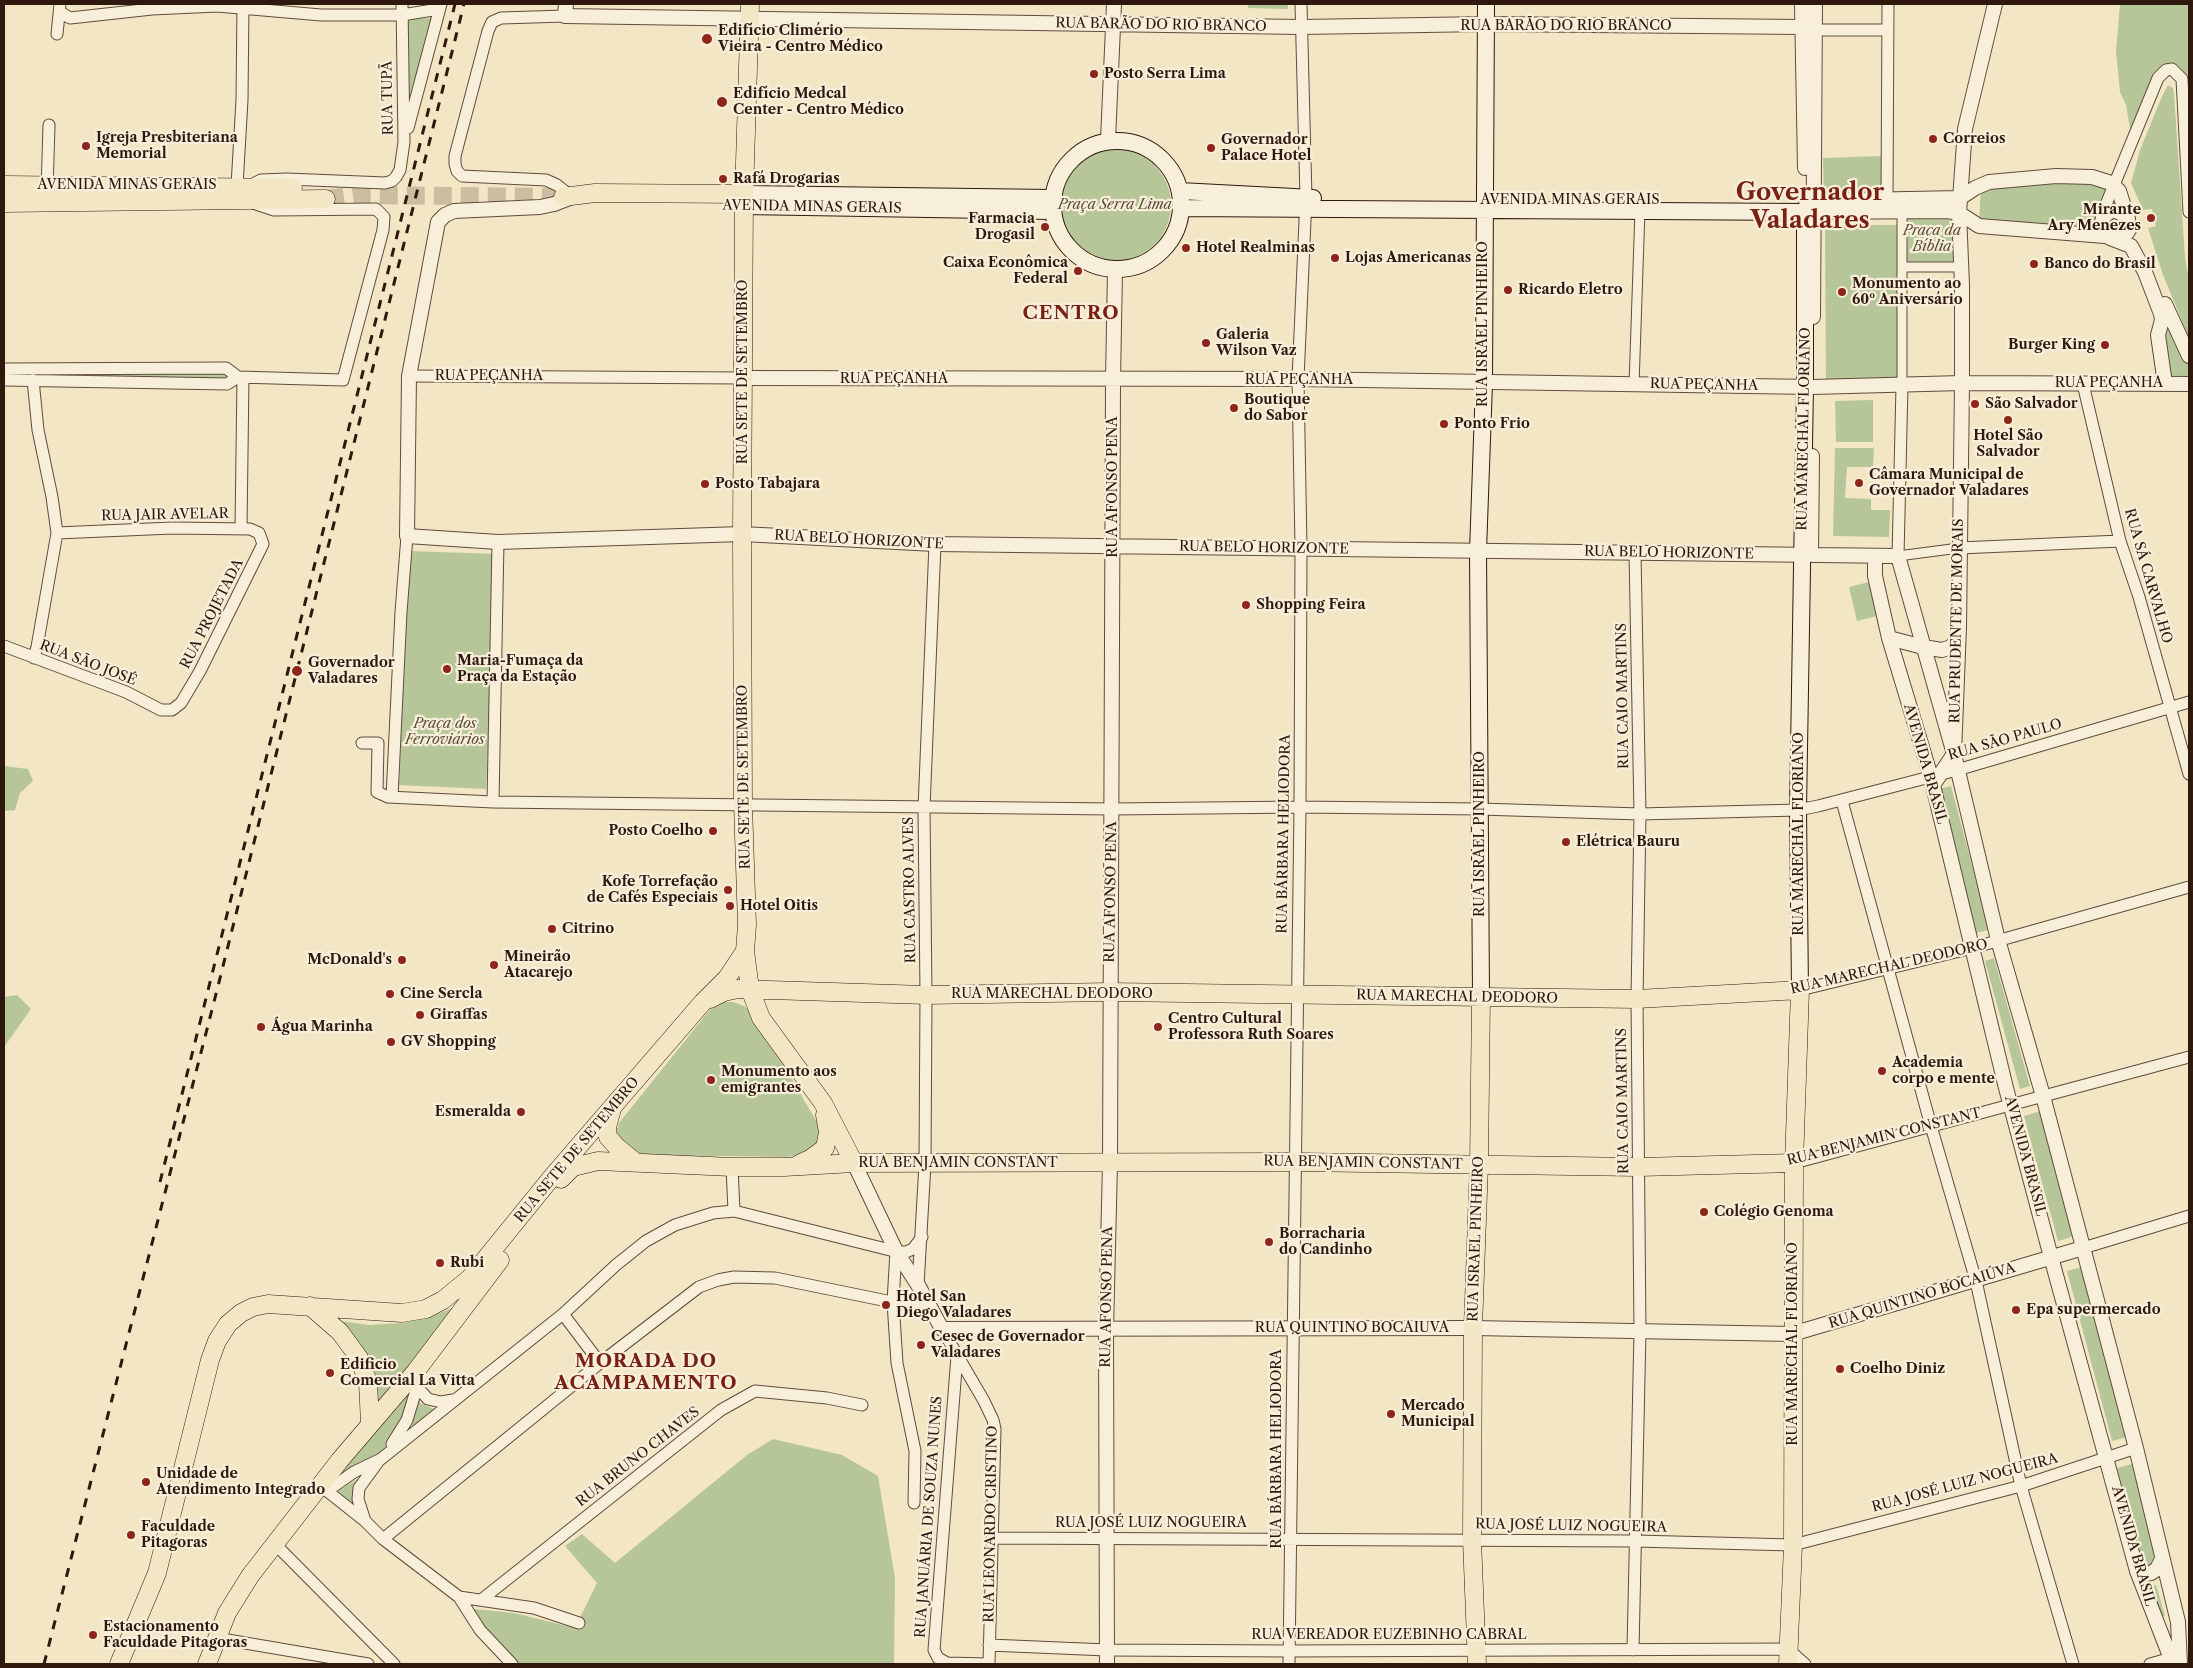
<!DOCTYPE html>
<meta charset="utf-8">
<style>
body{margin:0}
#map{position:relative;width:2193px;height:1668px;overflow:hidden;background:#f3e6c5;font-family:"Libre Caslon Text",serif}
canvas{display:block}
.frame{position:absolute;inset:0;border:5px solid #2f180e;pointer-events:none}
</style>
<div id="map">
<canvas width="2193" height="1668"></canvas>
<div class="frame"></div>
</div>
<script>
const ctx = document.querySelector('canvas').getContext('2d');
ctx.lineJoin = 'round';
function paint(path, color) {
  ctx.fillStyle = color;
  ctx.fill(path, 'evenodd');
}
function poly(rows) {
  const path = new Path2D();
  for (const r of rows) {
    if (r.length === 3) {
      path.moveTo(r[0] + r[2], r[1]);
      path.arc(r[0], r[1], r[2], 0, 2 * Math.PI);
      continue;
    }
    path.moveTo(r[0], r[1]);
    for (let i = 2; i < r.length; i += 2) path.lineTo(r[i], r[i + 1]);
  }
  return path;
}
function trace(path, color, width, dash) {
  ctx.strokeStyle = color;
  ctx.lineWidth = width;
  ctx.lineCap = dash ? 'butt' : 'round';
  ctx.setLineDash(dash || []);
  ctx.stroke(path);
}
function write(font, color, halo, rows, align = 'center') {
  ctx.font = font + ' "Libre Caslon Text",serif';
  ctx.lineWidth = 4.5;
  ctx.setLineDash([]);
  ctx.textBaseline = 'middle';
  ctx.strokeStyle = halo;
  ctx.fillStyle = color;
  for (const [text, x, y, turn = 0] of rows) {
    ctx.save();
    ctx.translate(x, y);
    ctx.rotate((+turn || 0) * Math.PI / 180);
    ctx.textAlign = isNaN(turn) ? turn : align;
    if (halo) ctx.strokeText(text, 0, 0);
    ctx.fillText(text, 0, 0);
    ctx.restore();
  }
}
paint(poly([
 [1248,4,1288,4,1288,9,1248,8],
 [2120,4,2189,4,2189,177,2185,78,2170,68,2132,140,2126,105,2120,92,2116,51],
 [434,18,406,125,405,19],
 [2168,85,2173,88,2174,94,2185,257,2189,281,2189,338,2163,275,2148,228,2156,226,2152,209,2143,210,2131,183,2140,150,2163,94],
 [1115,205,56],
 [1882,156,1882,194,1824,196,1823,158],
 [2056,176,2114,186,2104,235,1979,226,1981,185],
 [1904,213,1956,215,1960,264,1904,265],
 [2115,213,2126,230,2109,236,2105,219],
 [1825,225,1901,225,1901,386,1826,385],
 [2168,326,2175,330,2189,359,2189,383,2170,382,2161,331],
 [4,371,225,372,228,378,226,380,4,378],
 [1873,400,1873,442,1836,442,1835,401],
 [1835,448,1874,448,1873,467,1847,467,1845,498,1871,499,1871,510,1890,510,1889,537,1833,536],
 [409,551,497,554,486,789,399,785],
 [1869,582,1877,616,1857,621,1849,587],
 [4,766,28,769,33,781,20,793,15,810,4,811],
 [1951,786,1989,930,1976,933,1939,789],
 [1994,958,2030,1086,2020,1089,1985,961],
 [17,995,31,1009,4,1047,4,997],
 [721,1002,733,1002,744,1006,753,1013,821,1129,818,1148,803,1155,784,1157,730,1156,641,1157,615,1136,619,1123,712,1007],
 [2041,1111,2075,1236,2058,1241,2024,1116],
 [2082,1267,2127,1437,2112,1441,2067,1271],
 [457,1306,377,1409,334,1320,369,1325,402,1323,430,1317],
 [409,1390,407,1406,397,1431,386,1447,377,1457,336,1478],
 [419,1401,422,1404,437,1410,410,1433],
 [773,1439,842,1455,878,1476,895,1578,894,1664,512,1664,487,1638,474,1609,514,1613,575,1628,597,1583,565,1546,582,1534,615,1563,747,1455],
 [2132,1464,2159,1563,2143,1567,2117,1468],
 [361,1477,357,1511,338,1491],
 [2156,1585,2165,1616,2158,1618,2149,1587]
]), '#b6c698');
trace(poly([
 [326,199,356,195,563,197]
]), '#ccbda0', 18, [18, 9]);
const pedestrian = poly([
 [1902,267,1961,267],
 [1634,385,1640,210],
 [1902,386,1902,211],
 [1898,556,1959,548]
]);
const minor = poly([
 [60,12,70,18,152,9,217,6,321,15,402,15,439,9],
 [565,16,501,18,492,22,488,31,455,156,455,164,457,171,462,176,546,180,557,185,572,197],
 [1815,30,1888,30],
 [57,34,60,4],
 [408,128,441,4],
 [255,183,261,180,287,179,385,183,392,181,396,177,400,170,404,142,402,4],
 [237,186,242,100,243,4],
 [47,191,49,125],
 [1887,199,1888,4],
 [2103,217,2107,202,2158,78,2166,70,2172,69,2182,79,2189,212],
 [4,369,226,368,238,377],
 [409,376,743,378],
 [4,380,227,384,238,377,343,380,383,230,384,217,376,209,274,210,253,203],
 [33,380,38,430,52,497,57,533,37,647,34,658],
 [2083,384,2120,541,2139,597,2189,774],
 [241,529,243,377],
 [1959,548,2120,541],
 [1898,556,1902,386],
 [4,646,126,692,161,710,172,710,181,703,200,671,263,544,259,533,250,529,172,528,57,533],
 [362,743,378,743,377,792,388,797,493,802,1112,809,1300,807,1480,809,1640,814,1798,810,1818,806,1957,770,2189,702],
 [392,797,401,612,407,536],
 [1842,801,1931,1126,1976,1281,2021,1486,2073,1664],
 [493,802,498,542],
 [1800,990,1972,948,2189,887],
 [1794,1163,2189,1057],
 [732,1167,734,1211],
 [2083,1248,2189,1216],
 [896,1251,893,1302,897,1363,915,1451,914,1503],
 [918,1285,925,1164,926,995,924,808,935,544],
 [563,1314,600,1363],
 [942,1329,984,1401,993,1420,995,1429,989,1664],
 [957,1356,934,1650,938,1658,947,1663,988,1664],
 [417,1387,428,1399,441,1402,453,1400],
 [392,1444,407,1420,417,1387,416,1371],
 [322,1487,365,1521,383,1539,459,1597,534,1608,579,1623],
 [327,1491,354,1472,381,1459,563,1314,616,1265,646,1241,675,1225,713,1213,734,1211,898,1252,906,1252,913,1249,922,1237],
 [365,1521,358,1499,359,1488,378,1462],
 [992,1538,1635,1541,1793,1545,2021,1486,2136,1448],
 [383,1539,600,1363,699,1287,718,1280,734,1277,775,1278,931,1310],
 [275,1544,394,1664],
 [459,1597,480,1630,512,1664],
 [481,1600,721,1410,755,1391,827,1398,862,1405],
 [216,1638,368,1664],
 [989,1645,1107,1650,1289,1651,1788,1649,1805,1664],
 [1633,1650,1640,1332,1637,999,1640,814,1635,553],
 [1289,1664,1300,807,1301,548,1298,379,1306,198,1301,4],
 [2150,1664,2179,1656]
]);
const tertiary = poly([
 [566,4,565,16,1301,27,1486,24,1803,27],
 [1802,4,1805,168],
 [1108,140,1114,4],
 [572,197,554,204,540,207,454,211,445,215,438,222,409,376,407,536,498,542,742,534,935,544,1898,556,1954,754,1998,940,2043,1096,2136,1448,2178,1622,2180,1664],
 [1960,198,1975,188,1989,182,2056,176,2092,177,2111,183,2119,191,2128,219],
 [1806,201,1960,198],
 [1805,212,1948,211,1959,213,1979,226,2105,236],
 [2115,239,2124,237,2130,228,2125,215,2116,211,2111,211,2103,217,2101,227,2102,231,2110,238,2131,246,2145,272,2161,314,2162,320,2158,335,2164,377],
 [2165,304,2189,356],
 [1813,317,1815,4],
 [743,378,1298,379,1812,387,1962,383,2189,384],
 [1811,555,1812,456],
 [1875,556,1875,576,1889,638,1931,777,2006,1088,2051,1257,2137,1571,2173,1664],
 [1889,638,1923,647,1942,650,1951,647,1956,641,1957,633],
 [1933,785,1954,754,1959,627,1962,383,1962,285,1959,213,1965,129,1995,4],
 [854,1163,896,1251,918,1285,942,1329,1473,1328,1792,1334,2083,1248],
 [2137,1571,2145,1574,2151,1573,2157,1569,2162,1559],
 [1107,1664,1106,1329,1110,1164,1113,380,1115,270]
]);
const secondary = poly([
 [1117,205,64],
 [1180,191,1313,198],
 [744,194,1052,198],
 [743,206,1052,211],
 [1181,208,1805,212,1805,386,1798,810,1800,990],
 [1481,996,1478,551,1484,383,1486,4]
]);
const primary = poly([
 [4,185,293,188],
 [563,197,595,193,744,194],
 [4,203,326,199],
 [745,951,750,989,761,1018,823,1103,854,1163],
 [710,999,724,992,738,989,926,995,1110,992,1637,999,1800,990,1794,1163,1793,1545,1788,1664],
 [612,1109,607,1127,608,1137,617,1147,634,1161],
 [799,1164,810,1159,825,1148,828,1132,825,1115],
 [561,1179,573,1167,598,1161,732,1167,784,1167,854,1163,1296,1162,1639,1167,1794,1163],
 [310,1306,340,1332,359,1358,368,1382,370,1423],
 [119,1664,157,1573,210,1360,217,1341,228,1324,241,1313,253,1307,268,1304,402,1313,426,1309,443,1300,470,1278,552,1177,703,1002,727,978,745,951,747,925,743,805,742,534,744,194,750,4],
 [207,1664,227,1613,250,1576,340,1460,416,1371,500,1260],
 [1477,1664,1472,1540,1473,1328,1479,1165,1481,996]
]);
trace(pedestrian, '#604c3c', 11);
trace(minor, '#604c3c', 13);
trace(tertiary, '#604c3c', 16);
trace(secondary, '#2f180e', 18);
trace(primary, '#2f180e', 19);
trace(pedestrian, '#f7efd9', 9);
trace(minor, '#f7efd9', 11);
trace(tertiary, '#f7efd9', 14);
trace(secondary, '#f7efd9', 16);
trace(primary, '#f3e6c5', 18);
trace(poly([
 [160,1182,455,4],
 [44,1664,215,998,464,4]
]), '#2f180e', 3, [9, 9]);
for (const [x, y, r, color] of [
 [707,39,6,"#8f2418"],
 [1094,74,5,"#8f2418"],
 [722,102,6,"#8f2418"],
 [1933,139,5,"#8f2418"],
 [86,146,5,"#8f2418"],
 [1211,148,5,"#8f2418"],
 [723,179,5,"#8f2418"],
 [2151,218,5,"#8f2418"],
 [1045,227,5,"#8f2418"],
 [1186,248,5,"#8f2418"],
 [1335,258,5,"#8f2418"],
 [2034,264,5,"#8f2418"],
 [1078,271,5,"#8f2418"],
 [1508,290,5,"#8f2418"],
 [1842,292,5,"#8f2418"],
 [1206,343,5,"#8f2418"],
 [2105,345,5,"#8f2418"],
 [1975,404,5,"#8f2418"],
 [1234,408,5,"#8f2418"],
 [2008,420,5,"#8f2418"],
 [1444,424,5,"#8f2418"],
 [1859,483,5,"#8f2418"],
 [705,484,5,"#8f2418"],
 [1246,605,5,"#8f2418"],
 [447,669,5,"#8f2418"],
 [297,671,6,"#8f2418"],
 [713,831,5,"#8f2418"],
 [1566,842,5,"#8f2418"],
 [728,890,5,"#8f2418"],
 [730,906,5,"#8f2418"],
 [552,929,5,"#8f2418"],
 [402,960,5,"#8f2418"],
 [494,965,5,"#8f2418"],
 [390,994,5,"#8f2418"],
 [420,1015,5,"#8f2418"],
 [261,1027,5,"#8f2418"],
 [1158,1027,5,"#8f2418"],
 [391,1042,5,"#8f2418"],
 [1882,1071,5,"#8f2418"],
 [711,1080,5,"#8f2418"],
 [521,1112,5,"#8f2418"],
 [1704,1212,5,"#8f2418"],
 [1269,1242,5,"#8f2418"],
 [440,1263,5,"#8f2418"],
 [886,1305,5,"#8f2418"],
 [2016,1310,5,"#8f2418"],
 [921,1345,5,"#8f2418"],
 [1840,1369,5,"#8f2418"],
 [330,1373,5,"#8f2418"],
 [1391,1414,5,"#8f2418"],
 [146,1482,5,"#8f2418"],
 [131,1535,5,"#8f2418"],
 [93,1635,5,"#8f2418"]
]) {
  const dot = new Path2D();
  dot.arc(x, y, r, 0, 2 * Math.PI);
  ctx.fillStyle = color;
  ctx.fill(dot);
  trace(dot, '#f7efd9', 2);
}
write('14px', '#2f180e', '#f7efd9', [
 ["RUA BARÃO DO RIO BRANCO",1161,25,1],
 ["RUA BARÃO DO RIO BRANCO",1566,26],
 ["RUA TUPÃ",388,98,-91],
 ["AVENIDA MINAS GERAIS",127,185],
 ["AVENIDA MINAS GERAIS",1570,200],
 ["AVENIDA MINAS GERAIS",812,207,1],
 ["RUA ISRAEL PINHEIRO",1483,324,-90],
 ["RUA SETE DE SETEMBRO",743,372,-90],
 ["RUA PEÇANHA",489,376],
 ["RUA PEÇANHA",894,379],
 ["RUA PEÇANHA",1299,380],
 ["RUA PEÇANHA",2109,383],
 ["RUA PEÇANHA",1704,385,1],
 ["RUA MARECHAL FLORIANO",1804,429,-89],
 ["RUA AFONSO PENA",1113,487,-90],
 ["RUA JAIR AVELAR",165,515,-1],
 ["RUA BELO HORIZONTE",859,540,3],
 ["RUA BELO HORIZONTE",1264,548,1],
 ["RUA BELO HORIZONTE",1669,553,1],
 ["RUA SÁ CARVALHO",2148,576,74],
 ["RUA PROJETADA",212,614,-63],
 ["RUA PRUDENTE DE MORAIS",1957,621,-89],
 ["RUA SÃO JOSÉ",88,663,21],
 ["RUA CAIO MARTINS",1623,696,-91],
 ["RUA SÃO PAULO",2005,740,-16],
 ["AVENIDA BRASIL",1925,764,74],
 ["RUA SETE DE SETEMBRO",744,777,-91],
 ["RUA BÁRBARA HELIODORA",1284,834,-89],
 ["RUA ISRAEL PINHEIRO",1480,834,-90],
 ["RUA MARECHAL FLORIANO",1799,834,-90],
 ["RUA CASTRO ALVES",910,890,-91],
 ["RUA AFONSO PENA",1111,892,-89],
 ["RUA MARECHAL DEODORO",1889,967,-13],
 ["RUA MARECHAL DEODORO",1052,994],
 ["RUA MARECHAL DEODORO",1457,997,1],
 ["RUA CAIO MARTINS",1623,1101,-91],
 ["RUA BENJAMIN CONSTANT",1884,1137,-14],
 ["RUA SETE DE SETEMBRO",577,1150,-50],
 ["AVENIDA BRASIL",2025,1156,75],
 ["RUA BENJAMIN CONSTANT",958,1163],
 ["RUA BENJAMIN CONSTANT",1363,1163,1],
 ["RUA ISRAEL PINHEIRO",1476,1239,-88],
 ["RUA QUINTINO BOCAIÚVA",1922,1296,-17],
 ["RUA AFONSO PENA",1107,1297,-89],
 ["RUA QUINTINO BOCAIUVA",1352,1328],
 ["RUA MARECHAL FLORIANO",1793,1344,-90],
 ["RUA BÁRBARA HELIODORA",1277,1449,-90],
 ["RUA BRUNO CHAVES",638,1457,-38],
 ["RUA JOSÉ LUIZ NOGUEIRA",1965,1483,-15],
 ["RUA JANUÁRIA DE SOUZA NUNES",929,1517,-86],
 ["RUA JOSÉ LUIZ NOGUEIRA",1151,1523],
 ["RUA LEONARDO CRISTINO",991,1524,-89],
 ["RUA JOSÉ LUIZ NOGUEIRA",1571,1526,1],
 ["AVENIDA BRASIL",2133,1546,74],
 ["RUA VEREADOR EUZEBINHO CABRAL",1389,1635]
]);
write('bold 14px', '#2f180e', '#f7efd9', [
 ["Edifício Climério",718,31],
 ["Vieira - Centro Médico",718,47],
 ["Posto Serra Lima",1104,74],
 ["Edifício Medcal",733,94],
 ["Center - Centro Médico",733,110],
 ["Igreja Presbiteriana",96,138],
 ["Memorial",96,154],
 ["Correios",1943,139],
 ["Governador",1221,140],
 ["Palace Hotel",1221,156],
 ["Rafá Drogarias",733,179],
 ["Mirante",2141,210,"right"],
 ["Ary Menezes",2141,226,"right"],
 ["Farmacia",1035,219,"right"],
 ["Drogasil",1035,235,"right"],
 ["Hotel Realminas",1196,248],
 ["Lojas Americanas",1345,258],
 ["Caixa Econômica",1068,263,"right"],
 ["Federal",1068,279,"right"],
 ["Banco do Brasil",2044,264],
 ["Monumento ao",1852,284],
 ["60º Aniversário",1852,300],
 ["Ricardo Eletro",1518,290],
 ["Galeria",1216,335],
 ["Wilson Vaz",1216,351],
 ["Burger King",2095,345,"right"],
 ["Boutique",1244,400],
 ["do Sabor",1244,416],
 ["São Salvador",1985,404],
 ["Ponto Frio",1454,424],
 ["Hotel São",2008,436,"center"],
 ["Salvador",2008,452,"center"],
 ["Câmara Municipal de",1869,475],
 ["Governador Valadares",1869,491],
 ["Posto Tabajara",715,484],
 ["Shopping Feira",1256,605],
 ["Maria-Fumaça da",457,661],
 ["Praça da Estação",457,677],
 ["Governador",308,663],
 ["Valadares",308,679],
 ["Posto Coelho",703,831,"right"],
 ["Elétrica Bauru",1576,842],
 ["Kofe Torrefação",718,882,"right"],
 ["de Cafés Especiais",718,898,"right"],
 ["Hotel Oitis",740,906],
 ["Citrino",562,929],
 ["Mineirão",504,957],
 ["Atacarejo",504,973],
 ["McDonald's",392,960,"right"],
 ["Cine Sercla",400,994],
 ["Giraffas",430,1015],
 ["Centro Cultural",1168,1019],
 ["Professora Ruth Soares",1168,1035],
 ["Água Marinha",271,1027],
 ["GV Shopping",401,1042],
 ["Academia",1892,1063],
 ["corpo e mente",1892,1079],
 ["Monumento aos",721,1072],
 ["emigrantes",721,1088],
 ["Esmeralda",511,1112,"right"],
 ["Colégio Genoma",1714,1212],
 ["Borracharia",1279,1234],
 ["do Candinho",1279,1250],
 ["Rubi",450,1263],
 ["Hotel San",896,1297],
 ["Diego Valadares",896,1313],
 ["Epa supermercado",2026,1310],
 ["Cesec de Governador",931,1337],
 ["Valadares",931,1353],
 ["Edificio",340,1365],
 ["Comercial La Vitta",340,1381],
 ["Coelho Diniz",1850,1369],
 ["Mercado",1401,1406],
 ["Municipal",1401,1422],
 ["Unidade de",156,1474],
 ["Atendimento Integrado",156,1490],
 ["Faculdade",141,1527],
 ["Pitagoras",141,1543],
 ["Estacionamento",103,1627],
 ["Faculdade Pitagoras",103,1643]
], 'left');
write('italic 14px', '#584c37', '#f7efd9', [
 ["Praça Serra Lima",1115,205],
 ["Praça da",1932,231],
 ["Bíblia",1932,247],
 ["Praça dos",445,724],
 ["Ferroviários",445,740]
]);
ctx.letterSpacing = '1px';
write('bold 19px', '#7a1f14', '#f7efd9', [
 ["CENTRO",1071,314],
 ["MORADA DO",646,1362],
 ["ACAMPAMENTO",646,1384]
]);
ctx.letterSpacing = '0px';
write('bold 24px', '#7a1f14', '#f7efd9', [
 ["Governador",1810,193],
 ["Valadares",1810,221]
]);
</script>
